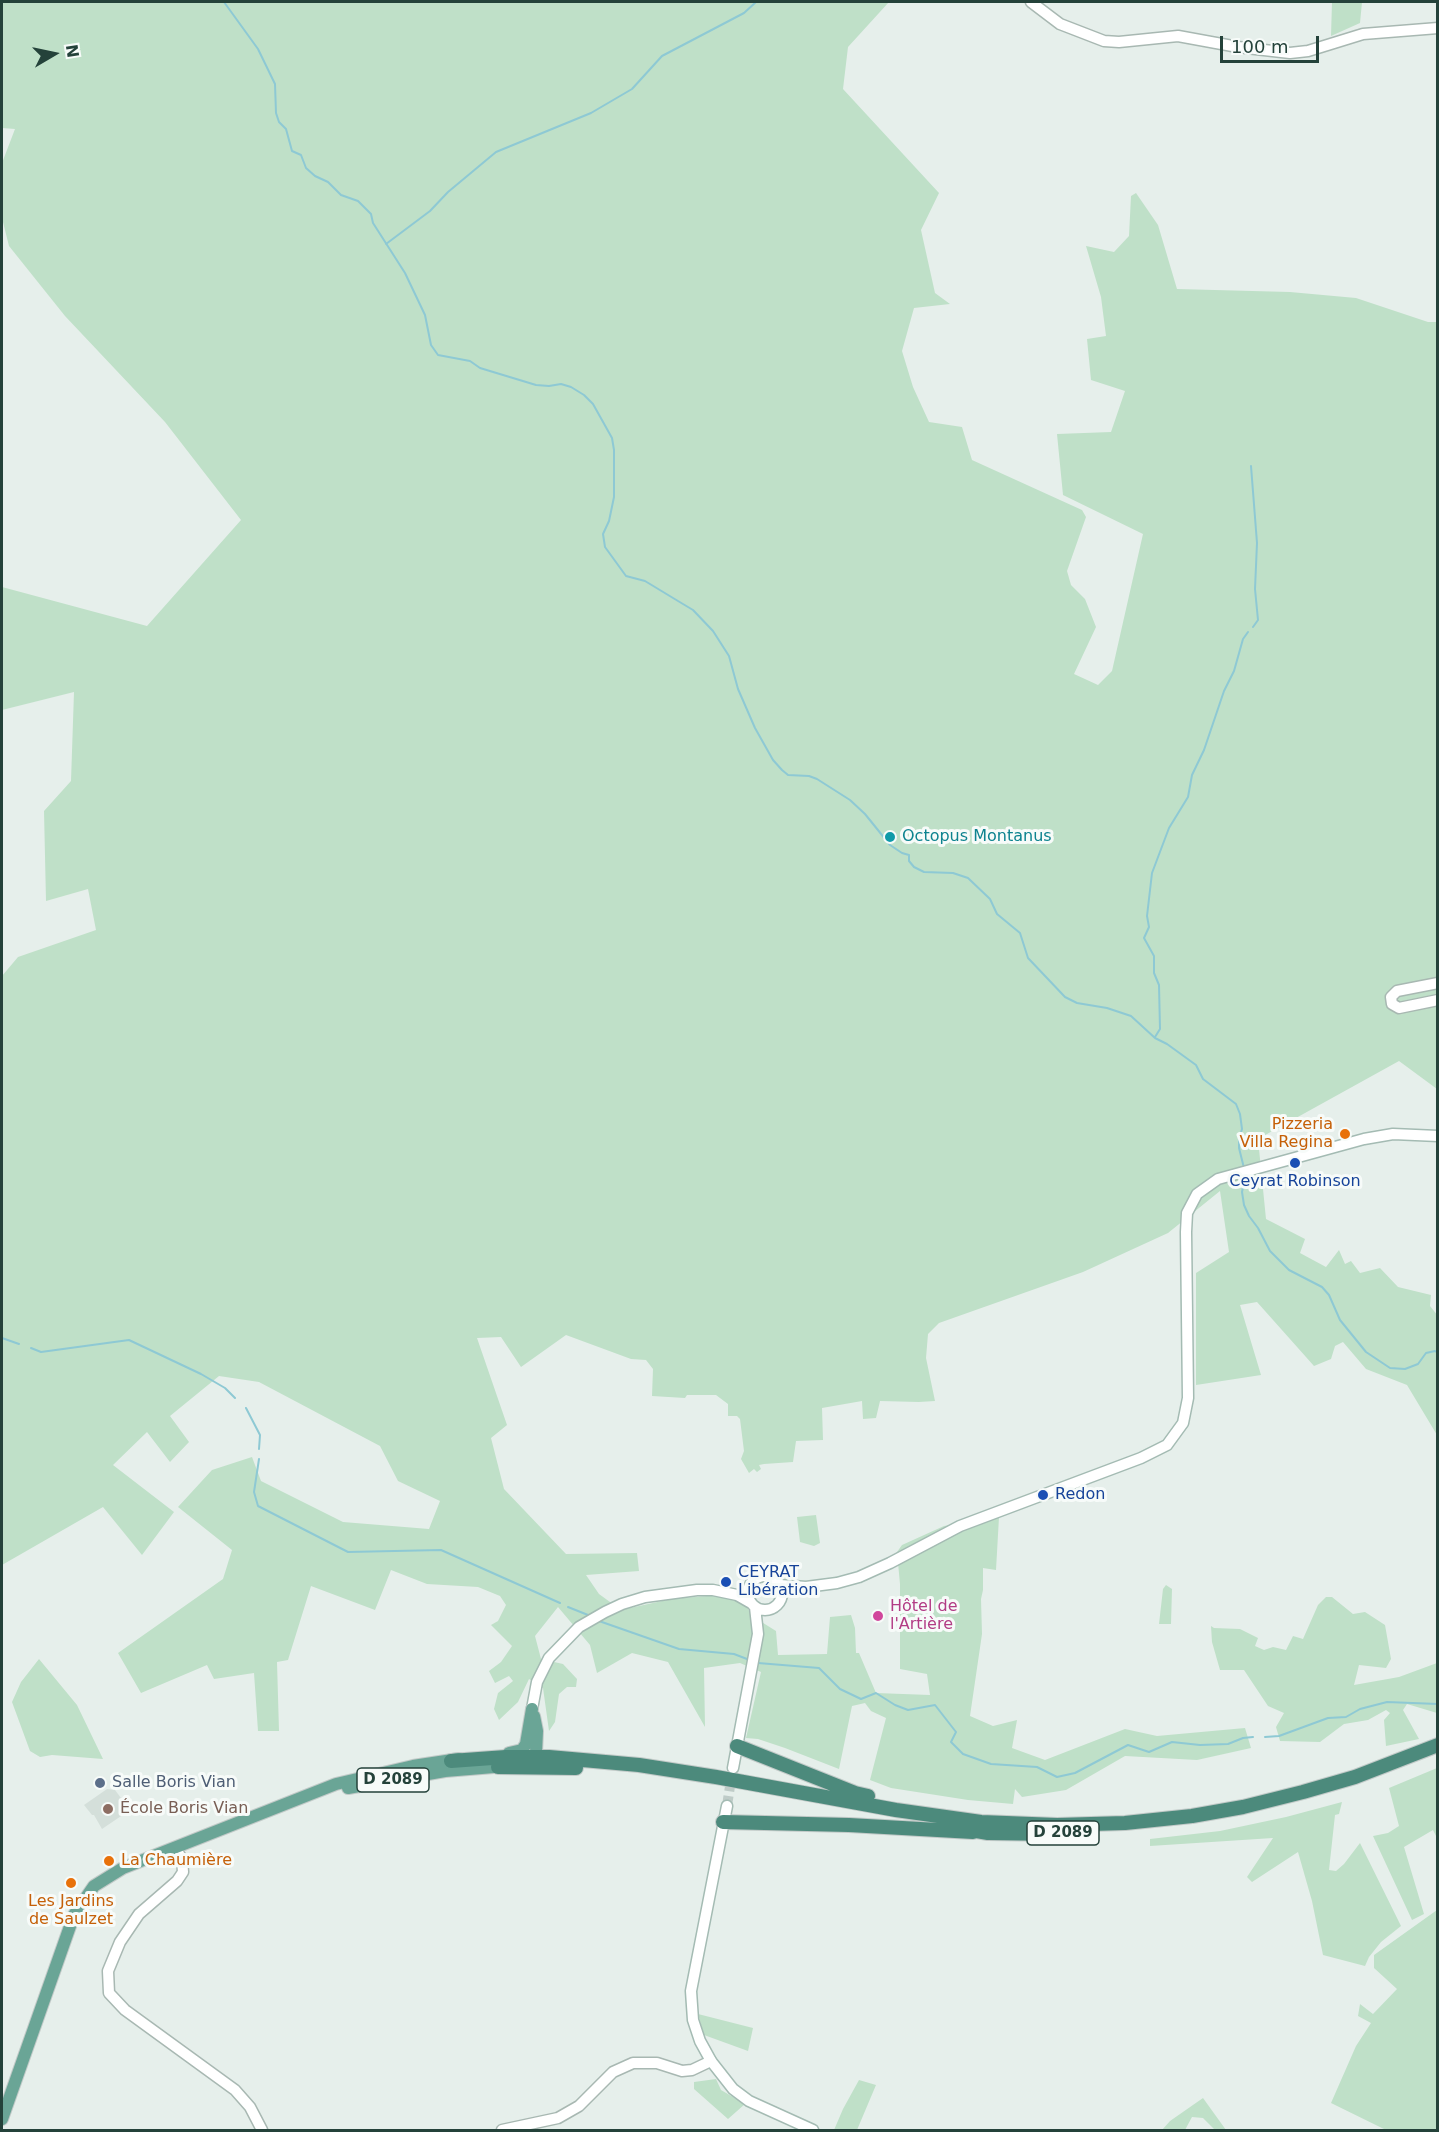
<!DOCTYPE html>
<meta charset="utf-8">
<style>
body{margin:0}
#map{position:relative;width:1439px;height:2132px;overflow:hidden;background:#e6efeb;font-family:"DejaVu Sans",sans-serif}
canvas{display:block}
.frame{position:absolute;inset:0;border:3px solid #24423a;pointer-events:none}
.north{position:absolute;left:24px;top:24px;width:60px;height:60px;-webkit-text-stroke:4px #f7fbf9;paint-order:stroke;rotate:81deg;font-size:16px;font-weight:700;line-height:24px;text-align:center;color:#24423a}
.north::after{content:'';display:block;margin:auto;width:21px;height:27px;background:#24423a;clip-path:polygon(50% 0,100% 100%,50% 72%,0 100%)}
.scale{position:absolute;left:1220px;top:36px;width:99px;height:27px;box-sizing:border-box;border:3px solid #24423a;border-top:0;padding-left:8px;font-size:18px;line-height:21px;white-space:nowrap;color:#24423a;-webkit-text-stroke:4px #f7fbf9;paint-order:stroke}
</style>
<div id="map">
<canvas width="1439" height="2132"></canvas>
<div class="frame"></div>
<div class="north">N</div>
<div class="scale">100 m</div>
</div>
<script>
const ctx = document.querySelector('canvas').getContext('2d');
ctx.lineJoin = 'round';
function paint(path, color) {
  ctx.fillStyle = color;
  ctx.fill(path, 'evenodd');
}
function poly(rows) {
  const path = new Path2D();
  for (const r of rows) {
    if (r.length === 3) {
      path.moveTo(r[0] + r[2], r[1]);
      path.arc(r[0], r[1], r[2], 0, 2 * Math.PI);
      continue;
    }
    path.moveTo(r[0], r[1]);
    for (let i = 2; i < r.length; i += 2) path.lineTo(r[i], r[i + 1]);
  }
  return path;
}
function trace(path, color, width, dash) {
  ctx.strokeStyle = color;
  ctx.lineWidth = width;
  ctx.lineCap = dash ? 'butt' : 'round';
  ctx.setLineDash(dash || []);
  ctx.stroke(path);
}
function write(font, color, halo, rows, align = 'center') {
  ctx.font = font + ' "DejaVu Sans",sans-serif';
  ctx.lineWidth = 6;
  ctx.setLineDash([]);
  ctx.textBaseline = 'middle';
  ctx.strokeStyle = halo;
  ctx.fillStyle = color;
  for (const [text, x, y, turn = 0] of rows) {
    ctx.save();
    ctx.translate(x, y);
    ctx.rotate((+turn || 0) * Math.PI / 180);
    ctx.textAlign = isNaN(turn) ? turn : align;
    if (halo) ctx.strokeText(text, 0, 0);
    ctx.fillText(text, 0, 0);
    ctx.restore();
  }
}
paint(poly([
 [107,1789,115,1790,130,1810,102,1829,94,1815,92,1815,84,1805]
]), '#d4dfda');
paint(poly([
 [2,2,889,2,848,47,843,89,939,193,921,230,935,293,950,304,914,308,902,351,913,387,929,422,962,427,972,460,1082,510,1086,517,1067,571,1071,585,1085,599,1096,627,1074,674,1098,685,1112,671,1143,534,1063,495,1057,434,1111,432,1125,391,1091,380,1087,339,1106,336,1101,297,1086,246,1114,252,1129,236,1131,196,1136,193,1158,225,1177,289,1290,292,1356,298,1428,322,1437,322,1437,1089,1399,1061,1258,1139,1266,1219,1305,1239,1300,1253,1326,1267,1339,1250,1345,1264,1351,1261,1360,1273,1380,1268,1398,1287,1431,1295,1430,1306,1438,1316,1437,1435,1407,1385,1366,1369,1343,1342,1335,1346,1331,1359,1314,1366,1257,1302,1240,1305,1261,1375,1196,1385,1196,1273,1229,1252,1220,1191,1168,1233,1083,1272,939,1323,928,1334,926,1358,935,1401,919,1402,880,1401,876,1418,863,1419,862,1401,822,1408,823,1440,796,1441,793,1462,764,1464,759,1465,761,1469,757,1472,754,1469,749,1473,741,1459,744,1451,740,1419,737,1416,728,1416,728,1404,716,1395,687,1395,685,1398,652,1396,653,1369,646,1360,631,1359,566,1335,521,1367,501,1337,477,1338,507,1425,491,1438,504,1489,566,1554,637,1553,639,1571,586,1575,599,1594,621,1610,671,1599,718,1595,744,1602,752,1616,776,1631,778,1655,827,1654,830,1617,851,1615,855,1628,856,1653,859,1653,876,1693,930,1695,927,1674,900,1669,900,1584,897,1552,902,1545,944,1526,999,1517,996,1570,983,1568,983,1590,981,1599,982,1634,970,1716,993,1726,1017,1720,1012,1748,1045,1760,1125,1729,1157,1736,1245,1728,1251,1748,1197,1760,1125,1756,1066,1790,1022,1797,1015,1789,1013,1804,968,1800,891,1788,870,1780,886,1718,871,1711,865,1703,852,1706,839,1769,785,1748,758,1739,746,1738,761,1672,740,1663,704,1668,705,1727,668,1662,632,1653,597,1673,590,1645,558,1607,535,1636,541,1659,563,1664,577,1679,576,1687,567,1687,559,1694,555,1722,549,1731,543,1688,529,1679,518,1702,499,1720,494,1709,498,1693,513,1681,509,1676,495,1683,489,1671,501,1662,512,1646,491,1625,498,1621,506,1605,500,1596,478,1587,427,1584,391,1570,375,1610,311,1586,288,1660,277,1662,279,1731,258,1731,254,1673,214,1679,207,1665,141,1693,118,1653,223,1579,232,1550,178,1507,212,1470,252,1457,261,1481,343,1522,429,1529,440,1501,398,1481,380,1446,259,1382,219,1376,170,1416,189,1442,170,1462,147,1432,113,1465,174,1512,142,1555,103,1507,2,1565,2,976,18,957,96,930,88,889,46,901,44,811,71,781,74,692,2,710,2,587,147,626,241,520,165,422,65,316,9,246,2,218,2,163,15,129,2,128],
 [1332,2,1362,2,1360,23,1331,36],
 [816,1515,820,1543,814,1546,800,1542,797,1517],
 [1166,1585,1172,1589,1171,1624,1159,1624,1163,1589],
 [1326,1597,1332,1597,1353,1614,1365,1612,1385,1625,1391,1659,1386,1668,1359,1665,1354,1685,1399,1677,1437,1663,1437,1713,1407,1704,1403,1710,1419,1739,1386,1746,1384,1720,1390,1713,1386,1710,1368,1720,1344,1724,1320,1742,1280,1741,1276,1727,1284,1713,1268,1706,1244,1670,1220,1670,1212,1642,1211,1626,1214,1628,1240,1629,1258,1638,1255,1646,1264,1650,1273,1647,1286,1650,1293,1636,1303,1639,1318,1605],
 [39,1659,77,1705,103,1759,52,1755,40,1757,30,1751,12,1702,21,1682],
 [1437,1768,1437,1838,1433,1830,1404,1847,1424,1914,1412,1920,1373,1836,1388,1833,1399,1826,1389,1788],
 [1342,1802,1339,1814,1335,1815,1329,1870,1336,1871,1344,1864,1360,1843,1401,1926,1381,1942,1369,1957,1365,1966,1323,1955,1312,1901,1298,1852,1252,1882,1247,1877,1273,1838,1150,1846,1150,1839,1220,1831,1286,1817],
 [1437,1910,1437,2130,1386,2130,1331,2103,1356,2046,1371,2023,1358,2016,1360,2004,1373,2014,1397,1989,1374,1968,1374,1955],
 [698,2014,753,2028,748,2051,704,2035],
 [716,2079,721,2090,745,2104,728,2119,694,2089,694,2082],
 [859,2080,876,2085,857,2130,834,2130,843,2109],
 [1203,2098,1226,2130,1215,2130,1203,2118,1192,2117,1185,2130,1162,2130,1170,2121]
]), '#bfe0c8');
trace(poly([
 [224,2,258,49,275,84,276,113,279,122,286,129,292,151,301,155,306,168,315,176,328,182,341,195,358,201,371,214,373,223,405,273,425,315,431,345,438,355,470,361,480,368,536,385,549,386,561,384,571,387,584,395,593,404,612,438,614,450,614,497,609,521,603,534,605,547,626,576,645,581,678,601,693,610,713,631,729,656,738,689,755,728,773,760,782,770,788,775,809,776,817,779,850,800,865,814,890,845,902,853,909,855,909,861,914,867,924,872,953,873,968,878,990,899,997,914,1020,933,1028,958,1065,997,1077,1003,1107,1008,1131,1016,1155,1038,1167,1044,1196,1065,1203,1079,1236,1104,1240,1114,1242,1129,1239,1139,1239,1148,1244,1168],
 [386,244,430,211,448,192,496,152,591,113,632,89,662,56,744,13,756,2],
 [1251,466,1257,543,1255,589,1258,620,1253,627],
 [1155,1037,1160,1029,1159,985,1154,973,1154,956,1144,938,1149,927,1147,916,1152,873,1169,828,1188,797,1192,775,1204,750,1224,691,1234,671,1243,639,1248,632],
 [1245,1177,1242,1192,1244,1205,1249,1216,1258,1228,1270,1251,1289,1270,1322,1287,1329,1295,1340,1320,1366,1352,1390,1368,1405,1369,1418,1364,1426,1353,1435,1351,1438,1353],
 [2,1338,19,1344],
 [31,1348,41,1352,129,1340,201,1374,225,1388,235,1398],
 [246,1408,260,1435,259,1449],
 [259,1459,254,1492,258,1506,348,1552,441,1550,560,1603],
 [568,1607,588,1615],
 [599,1621,679,1649,734,1654,747,1659],
 [758,1663,819,1668,840,1689,861,1699,876,1693,895,1705,908,1710,935,1705,956,1732,951,1742,963,1754,991,1764,1037,1767,1057,1777,1075,1773,1128,1745,1149,1752,1172,1742,1200,1745,1228,1744,1243,1738,1253,1737],
 [1265,1737,1279,1736,1328,1718,1346,1717,1360,1709,1387,1702,1438,1704]
]), '#8ec9d4', 2);
trace(poly([
 [727,1806,732,1773]
]), '#bfccc8', 10, [10, 5]);
const tertiary = poly([
 [1031,2,1060,24,1104,41,1119,42,1178,36,1238,47,1290,53,1308,51,1363,34,1438,28],
 [1438,983,1397,991,1391,997,1392,1004,1399,1008,1438,1000],
 [175,1848,182,1859,183,1872,177,1881,139,1914,120,1942,108,1971,109,1993,125,2010,235,2090,250,2107,262,2130],
 [502,2130,558,2118,579,2106,613,2072,633,2063,657,2063,682,2071,692,2070,711,2061]
]);
const secondary = poly([
 [765,1593,17],
 [780,1585,806,1587,837,1583,859,1577,890,1563,960,1526,1141,1458,1167,1445,1183,1423,1188,1398,1186,1232,1187,1213,1197,1194,1218,1179,1364,1139,1393,1134,1438,1136],
 [532,1709,537,1682,549,1658,579,1627,605,1612,622,1604,645,1597,697,1590,713,1590,737,1595,751,1603],
 [733,1768,758,1634,755,1607],
 [727,1806,691,1991,693,2020,700,2041,711,2061,733,2089,749,2101,813,2130]
]);
const primary = poly([
 [509,1753,522,1750,526,1744,532,1709],
 [529,1762,536,1753,537,1731,534,1716],
 [348,1788,445,1771,506,1766],
 [2,2119,74,1915,94,1886,123,1868,336,1784,413,1766,459,1759]
]);
const trunk = poly([
 [737,1746,855,1793,868,1796],
 [451,1761,506,1757,549,1757,639,1765,716,1777,896,1810,981,1822,1057,1825,1125,1823,1192,1816,1243,1807,1303,1792,1355,1777,1438,1745],
 [498,1767,576,1768],
 [723,1822,849,1825,973,1832],
 [965,1829,988,1833,1056,1834]
]);
trace(tertiary, '#a8b8b2', 13);
trace(secondary, '#a4bbb3', 13);
trace(primary, '#c2cac8', 14);
trace(trunk, '#c2cac8', 16);
trace(tertiary, '#fff', 10);
trace(secondary, '#fff', 10);
trace(primary, '#6aa596', 12);
trace(trunk, '#4c8a7c', 14);
for (const [x, y, r, color] of [
 [890,837,6,"#0f9aa8"],
 [1345,1134,6,"#e8710a"],
 [1295,1163,6,"#1a4fb4"],
 [1043,1495,6,"#1a4fb4"],
 [726,1582,6,"#1a4fb4"],
 [878,1616,6,"#d1479c"],
 [100,1783,6,"#5c6f8a"],
 [108,1809,6,"#8d6e63"],
 [109,1861,6,"#e8710a"],
 [71,1883,6,"#e8710a"]
]) {
  const dot = new Path2D();
  dot.arc(x, y, r, 0, 2 * Math.PI);
  ctx.fillStyle = color;
  ctx.fill(dot);
  trace(dot, '#f7fbf9', 2);
}
for (const [x, y, w] of [
 [393,1780,72],
 [1063,1833,72]
]) {
  const box = new Path2D();
  box.roundRect(x - w / 2, y - 12, w, 24, 4.5);
  ctx.fillStyle = '#f7fbf9';
  ctx.fill(box);
  trace(box, '#24423a', 1.5);
}
write('bold 15px', '#24423a', null, [
 ["D 2089",393,1780],
 ["D 2089",1063,1833]
]);
write('16px', '#0d838f', '#f7fbf9', [
 ["Octopus Montanus",902,837]
], 'left');
write('16px', '#c56008', '#f7fbf9', [
 ["Pizzeria",1333,1125],
 ["Villa Regina",1333,1143],
 ["La Chaumière",121,1861,"left"],
 ["Les Jardins",71,1902,"center"],
 ["de Saulzet",71,1920,"center"]
], 'right');
write('16px', '#164399', '#f7fbf9', [
 ["Ceyrat Robinson",1295,1182,"center"],
 ["Redon",1055,1495],
 ["CEYRAT",738,1573],
 ["Libération",738,1591]
], 'left');
write('16px', '#b23c85', '#f7fbf9', [
 ["Hôtel de",890,1607],
 ["l'Artière",890,1625]
], 'left');
write('16px', '#4e5e75', '#f7fbf9', [
 ["Salle Boris Vian",112,1783]
], 'left');
write('16px', '#785e54', '#f7fbf9', [
 ["École Boris Vian",120,1809]
], 'left');
</script>
